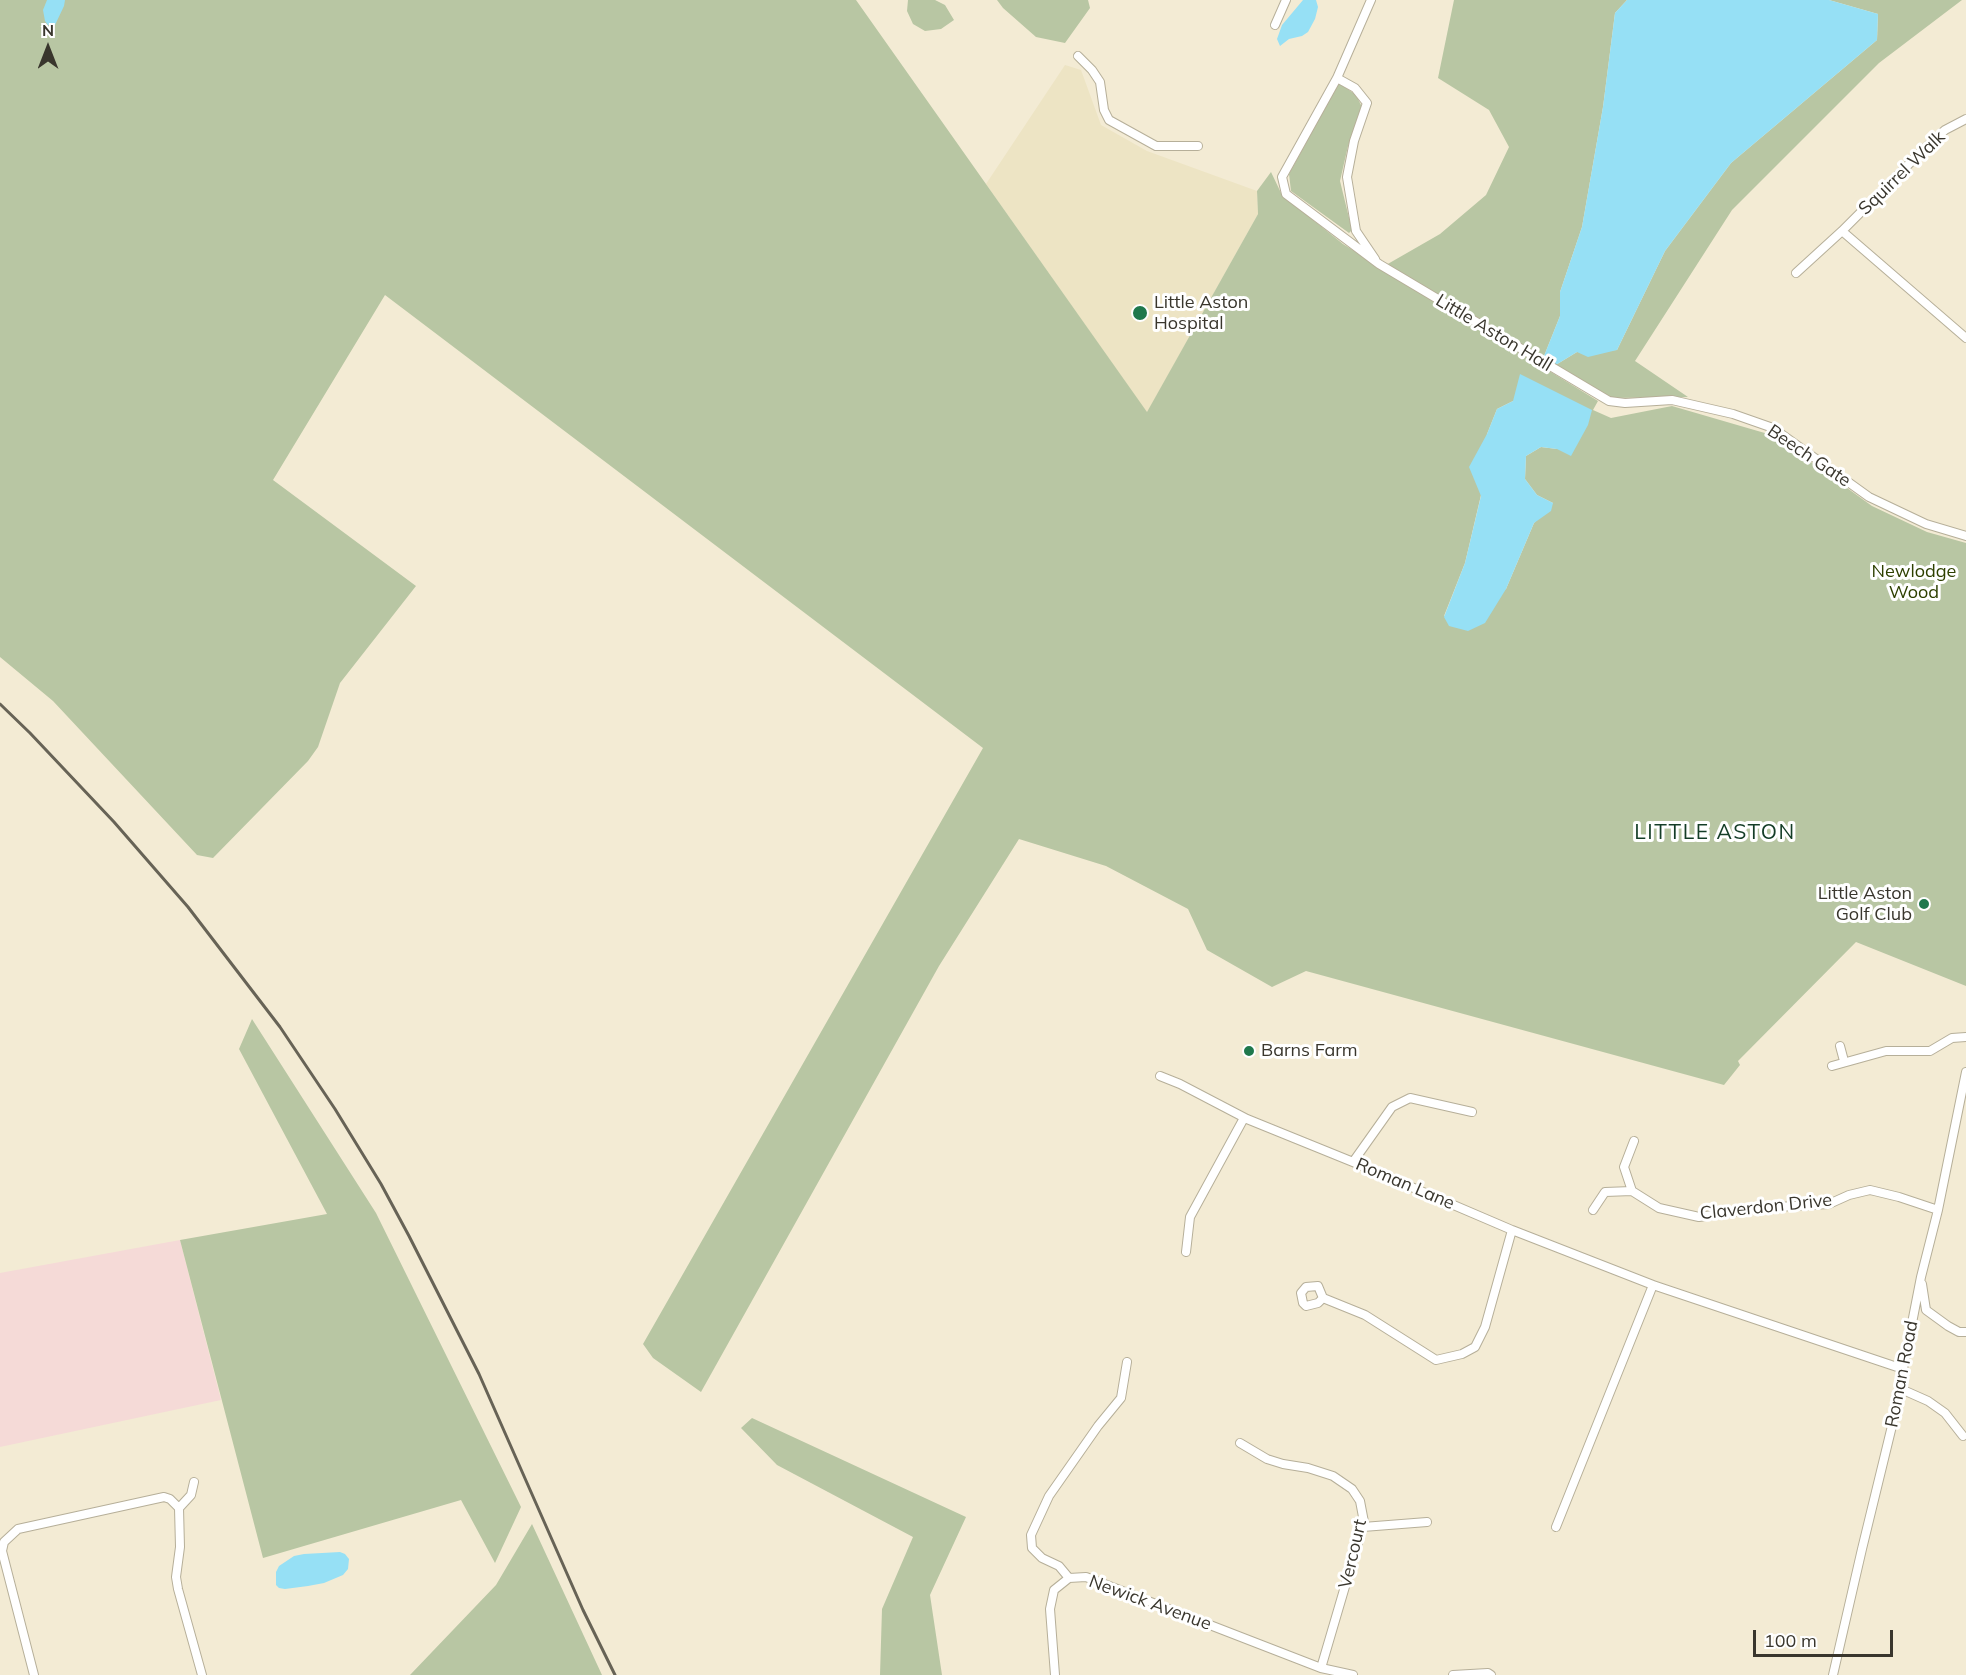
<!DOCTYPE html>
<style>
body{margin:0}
#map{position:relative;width:1966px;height:1675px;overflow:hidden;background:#f3ebd4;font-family:Mulish,sans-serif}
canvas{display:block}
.north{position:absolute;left:18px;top:18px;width:60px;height:60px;-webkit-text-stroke:4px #fff;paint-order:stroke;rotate:0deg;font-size:16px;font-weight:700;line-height:24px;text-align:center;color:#39362d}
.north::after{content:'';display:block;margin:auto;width:21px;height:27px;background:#39362d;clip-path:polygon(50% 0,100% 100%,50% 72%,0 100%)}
.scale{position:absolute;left:1753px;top:1630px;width:140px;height:27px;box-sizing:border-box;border:3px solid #39362d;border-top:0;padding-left:8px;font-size:18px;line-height:21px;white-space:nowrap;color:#39362d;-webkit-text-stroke:4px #fff;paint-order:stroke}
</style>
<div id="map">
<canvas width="1966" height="1675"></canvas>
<div class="north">N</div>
<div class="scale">100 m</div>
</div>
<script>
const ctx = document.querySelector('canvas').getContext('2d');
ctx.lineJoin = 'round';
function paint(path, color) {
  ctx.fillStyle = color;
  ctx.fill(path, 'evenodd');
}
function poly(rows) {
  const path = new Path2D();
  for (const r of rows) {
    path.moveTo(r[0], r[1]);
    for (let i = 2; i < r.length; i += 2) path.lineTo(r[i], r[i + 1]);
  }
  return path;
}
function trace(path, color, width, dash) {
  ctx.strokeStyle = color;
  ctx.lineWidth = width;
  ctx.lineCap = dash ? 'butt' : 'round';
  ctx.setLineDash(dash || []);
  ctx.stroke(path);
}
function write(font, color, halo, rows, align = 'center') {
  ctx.font = font + ' Mulish,sans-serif';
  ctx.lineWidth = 6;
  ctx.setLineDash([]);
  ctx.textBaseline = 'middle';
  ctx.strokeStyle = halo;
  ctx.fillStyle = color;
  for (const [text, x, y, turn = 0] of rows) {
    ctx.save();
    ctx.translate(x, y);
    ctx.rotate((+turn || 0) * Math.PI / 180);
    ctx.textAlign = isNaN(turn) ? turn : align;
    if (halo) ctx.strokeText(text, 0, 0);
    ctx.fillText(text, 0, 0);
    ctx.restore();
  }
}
paint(poly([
 [180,1240,221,1400,0,1447,0,1273]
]), '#f5dad7');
paint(poly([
 [1065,65,1081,70,1101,125,1147,151,1257,191,1258,214,1147,413,986,184]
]), '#ede4c4');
paint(poly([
 [0,0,856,0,1147,412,1258,214,1257,191,1271,172,1282,195,1343,244,1598,401,1593,410,1611,418,1672,406,1775,436,1872,506,1927,532,1966,543,1966,986,1856,942,1738,1061,1740,1065,1724,1085,1306,971,1272,987,1207,950,1188,909,1106,866,1019,839,939,966,701,1392,653,1358,643,1344,983,748,385,295,273,480,416,586,340,683,318,747,308,761,213,858,197,855,53,701,0,657],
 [1513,401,1557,449,1541,447,1526,456,1525,479,1537,495,1553,503,1534,523,1506,589,1444,616,1465,563,1481,495,1487,434,1497,409],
 [908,0,935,0,945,5,954,20,941,29,925,31,913,24,907,11],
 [997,0,1088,0,1090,8,1065,43,1036,37,1003,8],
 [1454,0,1627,0,1615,13,1603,107,1582,227,1560,292,1560,316,1542,361,1386,265,1440,234,1486,195,1509,147,1489,110,1438,78],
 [1829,0,1962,0,1879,63,1732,210,1635,361,1688,397,1611,398,1554,366,1577,352,1617,350,1665,251,1731,163,1877,40,1878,14],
 [1339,83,1356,95,1362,107,1348,146,1340,181,1352,230,1349,233,1291,191,1289,174],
 [252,1019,376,1213,521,1507,495,1563,461,1500,263,1558,180,1240,327,1214,239,1049],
 [752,1418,966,1517,930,1595,942,1675,880,1675,882,1609,913,1537,777,1465,741,1428],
 [532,1524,602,1675,410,1675,496,1585]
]), '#b8c6a3');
paint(poly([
 [47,0,65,0,64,6,55,25,48,25,45,21,43,10],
 [1303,0,1316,0,1318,7,1315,19,1308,32,1302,36,1289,39,1280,46,1277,39,1282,25],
 [1627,0,1829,0,1878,14,1877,40,1731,163,1665,251,1617,350,1588,357,1577,352,1554,366,1542,361,1560,316,1560,292,1582,227,1603,107,1615,13],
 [1520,374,1592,410,1588,425,1571,456,1557,449,1541,447,1526,456,1525,479,1537,495,1553,503,1551,511,1534,523,1506,589,1485,623,1468,631,1449,626,1444,617,1465,563,1481,496,1469,467,1487,434,1497,409,1513,401],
 [340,1552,345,1554,349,1559,348,1569,343,1575,324,1583,308,1586,285,1589,279,1588,276,1585,276,1572,279,1566,294,1556,304,1554]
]), '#96e0f5');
const minor = poly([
 [1371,0,1337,78,1282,177,1286,194,1379,264,1609,401,1625,403,1672,400,1733,414,1773,428,1869,497,1926,524,1966,536],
 [1275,25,1286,0],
 [1078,56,1092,70,1100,82,1104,110,1109,120,1156,146,1198,146],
 [1337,78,1355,88,1367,103,1354,141,1347,177,1356,231,1375,259],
 [1842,231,1966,338],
 [1796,273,1842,231,1923,150,1945,130,1966,119],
 [1840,1046,1844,1061],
 [1832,1066,1886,1051,1930,1051,1952,1038,1966,1037],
 [1160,1076,1180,1084,1247,1119,1353,1162,1512,1230,1653,1285,1903,1369],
 [1353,1162,1392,1107,1410,1098,1472,1112],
 [1632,1191,1624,1167,1634,1141],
 [1593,1210,1605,1192,1632,1191,1659,1208,1699,1217,1760,1208,1829,1204,1849,1195,1870,1190,1899,1197,1938,1210],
 [1186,1252,1190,1217,1244,1118],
 [1922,1284,1926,1310,1948,1326,1959,1332,1966,1332],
 [1323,1298,1318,1303,1306,1306,1303,1303,1301,1293,1306,1287,1318,1286,1323,1298,1365,1315,1436,1360,1462,1354,1475,1347,1485,1327,1512,1230],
 [1901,1389,1928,1401,1945,1413,1963,1436],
 [1240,1443,1267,1459,1283,1464,1308,1468,1333,1476,1352,1489,1360,1501,1364,1522,1321,1668],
 [179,1508,180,1547,176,1577,178,1589,202,1675],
 [179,1508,191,1495,194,1482],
 [1363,1527,1427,1522],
 [1556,1527,1653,1285],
 [1069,1578,1086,1577,1321,1668,1353,1675],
 [1069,1578,1059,1566,1042,1558,1032,1548,1031,1535,1049,1496,1098,1426,1121,1398,1127,1362],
 [34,1675,2,1551,4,1542,18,1529,164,1497,170,1499,179,1508],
 [1055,1675,1050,1609,1054,1590,1069,1578],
 [1453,1675,1488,1673,1491,1675],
 [1833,1675,1862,1549,1901,1389,1903,1369,1921,1277,1938,1210,1966,1072]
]);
trace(minor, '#b6af99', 10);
trace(minor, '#fff', 8);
trace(poly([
 [0,704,30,733,114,822,188,907,280,1027,335,1109,381,1184,409,1236,479,1374,583,1610,615,1675]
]), '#676356', 3);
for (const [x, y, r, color] of [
 [1140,313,8,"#1f784c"],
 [1924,904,6,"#1f784c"],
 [1249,1051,6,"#1f784c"]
]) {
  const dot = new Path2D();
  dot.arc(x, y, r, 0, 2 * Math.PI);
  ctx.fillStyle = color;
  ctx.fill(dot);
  trace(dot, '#fff', 2);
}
write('18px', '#39362d', '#fff', [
 ["Squirrel Walk",1902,173,-44],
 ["Little Aston Hall",1494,333,31],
 ["Beech Gate",1809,456,34],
 ["Roman Lane",1405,1184,23],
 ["Claverdon Drive",1766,1207,-6],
 ["Roman Road",1902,1374,-79],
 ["Vercourt",1353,1554,-77],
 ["Newick Avenue",1150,1603,20]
]);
write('18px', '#39362d', '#fff', [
 ["Little Aston",1154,303],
 ["Hospital",1154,324],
 ["Little Aston",1912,894,"right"],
 ["Golf Club",1912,915,"right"],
 ["Barns Farm",1261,1051]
], 'left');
write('18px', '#2e4000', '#fff', [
 ["Newlodge",1914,572],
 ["Wood",1914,593]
]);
ctx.letterSpacing = '1.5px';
write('21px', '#143d27', '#fff', [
 ["LITTLE ASTON",1715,833]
]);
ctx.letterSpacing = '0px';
</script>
